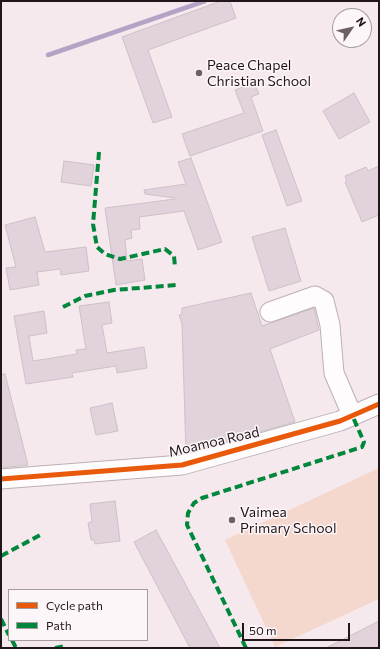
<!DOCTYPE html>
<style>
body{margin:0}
#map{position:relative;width:380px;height:649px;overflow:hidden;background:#f6e9ed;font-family:Commissioner,sans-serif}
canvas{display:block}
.frame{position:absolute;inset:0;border:2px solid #21161a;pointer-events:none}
.legend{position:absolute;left:8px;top:589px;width:140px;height:52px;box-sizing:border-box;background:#fdf6f8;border:1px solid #a59c9f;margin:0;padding:5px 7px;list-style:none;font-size:12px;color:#21161a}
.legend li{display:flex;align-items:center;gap:8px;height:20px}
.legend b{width:20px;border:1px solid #a59c9f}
.north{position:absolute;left:332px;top:8px;width:40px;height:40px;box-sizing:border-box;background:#fdf6f8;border:1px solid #a59c9f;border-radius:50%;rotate:56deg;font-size:11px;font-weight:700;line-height:16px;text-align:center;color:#21161a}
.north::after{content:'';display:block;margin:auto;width:14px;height:18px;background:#6c6064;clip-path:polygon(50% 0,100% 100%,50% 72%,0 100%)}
.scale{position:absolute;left:242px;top:623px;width:108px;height:18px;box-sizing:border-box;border:2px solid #21161a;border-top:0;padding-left:5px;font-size:12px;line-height:14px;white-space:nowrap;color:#21161a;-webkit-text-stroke:3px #fdf6f8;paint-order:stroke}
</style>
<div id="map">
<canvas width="380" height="649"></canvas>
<div class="frame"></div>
<ul class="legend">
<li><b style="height:5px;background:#e8590c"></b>Cycle path</li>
<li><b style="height:5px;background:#00873e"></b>Path</li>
</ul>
<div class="north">N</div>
<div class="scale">50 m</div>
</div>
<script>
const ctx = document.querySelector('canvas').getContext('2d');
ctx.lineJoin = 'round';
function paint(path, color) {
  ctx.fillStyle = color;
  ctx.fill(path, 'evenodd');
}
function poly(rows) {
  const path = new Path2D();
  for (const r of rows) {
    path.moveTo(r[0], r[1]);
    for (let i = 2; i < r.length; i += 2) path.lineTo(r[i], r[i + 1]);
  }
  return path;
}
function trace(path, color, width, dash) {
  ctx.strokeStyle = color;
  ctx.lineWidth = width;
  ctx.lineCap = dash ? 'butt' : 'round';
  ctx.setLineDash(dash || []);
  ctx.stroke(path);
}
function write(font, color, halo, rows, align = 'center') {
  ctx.font = font + ' Commissioner,sans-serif';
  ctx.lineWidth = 3;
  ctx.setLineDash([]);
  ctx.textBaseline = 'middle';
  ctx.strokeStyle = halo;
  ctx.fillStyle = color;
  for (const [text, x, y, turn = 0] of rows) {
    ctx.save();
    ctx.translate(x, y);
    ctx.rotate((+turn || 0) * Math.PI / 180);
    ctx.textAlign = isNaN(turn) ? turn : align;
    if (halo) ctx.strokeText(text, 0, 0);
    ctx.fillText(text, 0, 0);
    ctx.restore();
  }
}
paint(poly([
 [379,468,379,599,275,647,225,540]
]), '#f4d7cd');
trace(poly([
 [48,55,205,1]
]), '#b5a3c5', 4.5);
const building = poly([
 [221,1,230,1,236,18,148,50,172,117,153,123,122,37,221,1],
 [254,83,259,94,251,97,263,131,190,156,182,134,244,113,235,90,254,83],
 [354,93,370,122,339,139,323,111,354,93],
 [276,130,302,201,287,206,262,135,276,130],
 [191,158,222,242,198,250,184,211,139,217,140,229,131,230,132,238,125,240,127,261,142,259,145,280,116,285,105,208,175,199,175,198,145,194,144,190,186,184,178,162,191,158],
 [64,161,94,165,91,186,61,182,64,161],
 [379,166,379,215,362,222,345,182,347,181,345,176,366,167,368,171,379,166],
 [35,217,45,252,86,247,89,271,61,275,60,269,37,272,39,285,10,290,6,268,16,267,5,225,35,217],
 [285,228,301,281,269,291,252,237,285,228],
 [251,293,262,326,314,308,319,330,270,349,295,422,186,453,182,324,179,315,182,315,182,308,251,293],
 [109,302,112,323,102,325,107,353,144,347,147,368,117,373,116,366,72,373,73,377,26,384,14,316,44,311,47,333,29,336,33,361,77,354,76,350,86,349,79,306,109,302],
 [1,374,5,374,28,465,1,468,1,374],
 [112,403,118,431,96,435,90,408,112,403],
 [115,501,120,541,95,544,94,540,91,540,88,523,92,522,90,504,115,501],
 [156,530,220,648,190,648,134,542,156,530],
 [379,621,379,648,326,648,379,621]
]);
paint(building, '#e1d2db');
trace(building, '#cbc1c6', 1);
const minor = poly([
 [270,312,315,296,324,301,330,325,334,373,352,415],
 [1,479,182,465,340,421,379,404]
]);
trace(minor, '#bcb0b4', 21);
trace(minor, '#fefcfc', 19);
trace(poly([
 [99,152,93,224,97,247,105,254,120,259,165,249,174,256,175,267],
 [63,307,85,296,114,290,177,285],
 [1,556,42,534],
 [1,619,9,635],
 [12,640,16,648],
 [55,648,65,646],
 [246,648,187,525,188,513,194,503,202,498,362,447,364,442,352,415]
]), '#00873e', 4, [8, 4]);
trace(poly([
 [1,479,182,465,340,421,379,404]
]), '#e8590c', 5);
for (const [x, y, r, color] of [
 [199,73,4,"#6c6064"],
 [232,520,4,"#6c6064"]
]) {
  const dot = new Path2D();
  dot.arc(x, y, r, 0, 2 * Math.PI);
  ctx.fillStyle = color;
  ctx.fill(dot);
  trace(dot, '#fdf6f8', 1.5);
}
write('14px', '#21161a', '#fdf6f8', [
 ["Peace Chapel",207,65],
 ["Christian School",207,81],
 ["Vaimea",240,512],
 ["Primary School",240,528]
], 'left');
write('14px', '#21161a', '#fdf6f8', [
 ["Moamoa Road",214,442,-13]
]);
</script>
